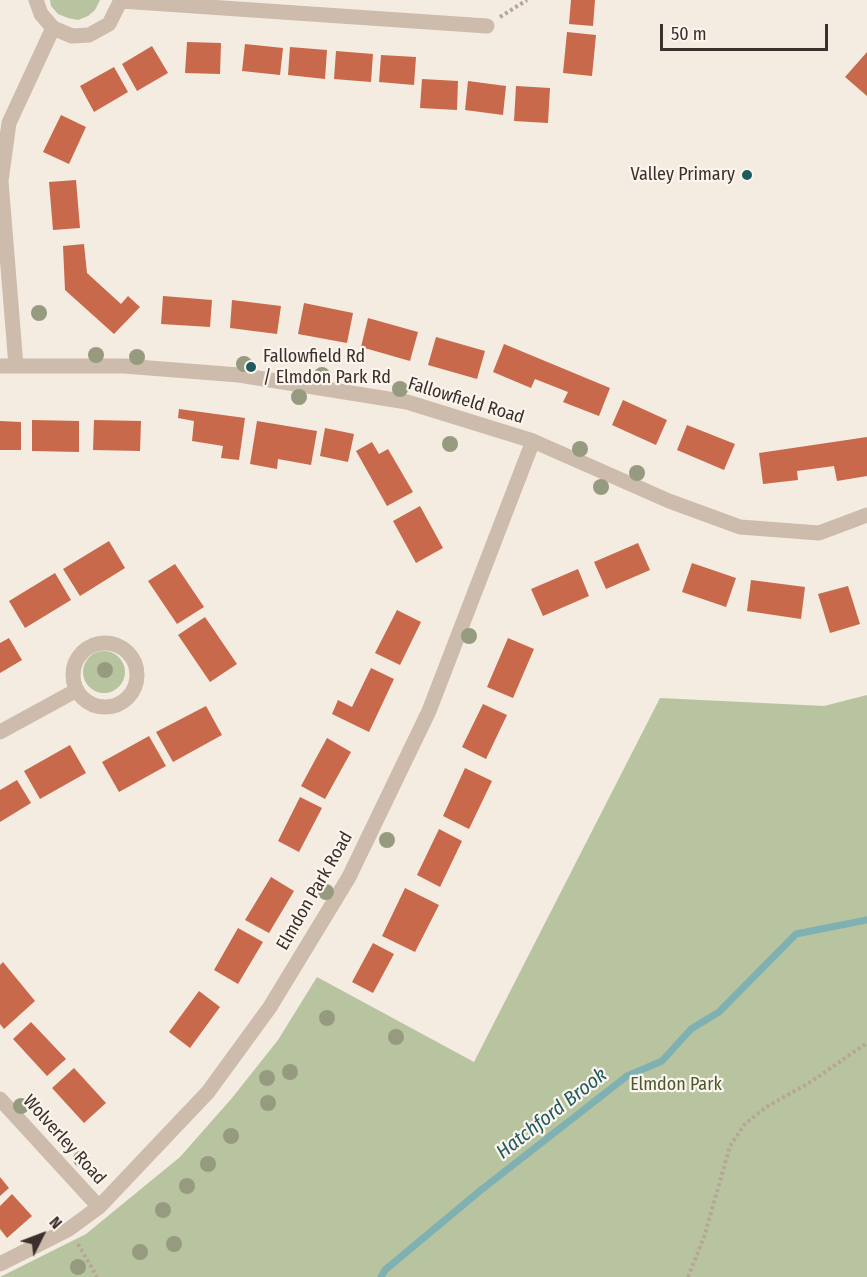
<!DOCTYPE html>
<style>
body{margin:0}
#map{position:relative;width:867px;height:1277px;overflow:hidden;background:#f4ebe1;font-family:"Fira Sans Condensed",sans-serif}
canvas{display:block}
.north{position:absolute;left:12px;top:1205px;width:60px;height:60px;-webkit-text-stroke:4px #fbf5ee;paint-order:stroke;rotate:48deg;font-size:16px;font-weight:700;line-height:24px;text-align:center;color:#3b302b}
.north::after{content:'';display:block;margin:auto;width:21px;height:27px;background:#3b302b;clip-path:polygon(50% 0,100% 100%,50% 72%,0 100%)}
.scale{position:absolute;left:660px;top:24px;width:168px;height:27px;box-sizing:border-box;border:3px solid #3b302b;border-top:0;padding-left:8px;font-size:18px;line-height:21px;white-space:nowrap;color:#3b302b;-webkit-text-stroke:4px #fbf5ee;paint-order:stroke}
</style>
<div id="map">
<canvas width="867" height="1277"></canvas>
<div class="north">N</div>
<div class="scale">50 m</div>
</div>
<script>
const ctx = document.querySelector('canvas').getContext('2d');
ctx.lineJoin = 'round';
function paint(path, color) {
  ctx.fillStyle = color;
  ctx.fill(path, 'evenodd');
}
function poly(rows) {
  const path = new Path2D();
  for (const r of rows) {
    if (r.length === 3) {
      path.moveTo(r[0] + r[2], r[1]);
      path.arc(r[0], r[1], r[2], 0, 2 * Math.PI);
      continue;
    }
    path.moveTo(r[0], r[1]);
    for (let i = 2; i < r.length; i += 2) path.lineTo(r[i], r[i + 1]);
  }
  return path;
}
function trace(path, color, width, dash) {
  ctx.strokeStyle = color;
  ctx.lineWidth = width;
  ctx.lineCap = dash ? 'butt' : 'round';
  ctx.setLineDash(dash || []);
  ctx.stroke(path);
}
function write(font, color, halo, rows, align = 'center') {
  ctx.font = font + ' "Fira Sans Condensed",sans-serif';
  ctx.lineWidth = 4.5;
  ctx.setLineDash([]);
  ctx.textBaseline = 'middle';
  ctx.strokeStyle = halo;
  ctx.fillStyle = color;
  for (const [text, x, y, turn = 0] of rows) {
    ctx.save();
    ctx.translate(x, y);
    ctx.rotate((+turn || 0) * Math.PI / 180);
    ctx.textAlign = isNaN(turn) ? turn : align;
    if (halo) ctx.strokeText(text, 0, 0);
    ctx.fillText(text, 0, 0);
    ctx.restore();
  }
}
paint(poly([
 [50,0,100,0,95,10,88,16,78,20,68,18,58,14,51,6],
 [104,672,21],
 [867,695,867,1277,0,1277,86,1234,180,1157,232,1098,278,1040,317,977,474,1062,660,698,824,706]
]), '#b8c4a0');
trace(poly([
 [381,1277,385,1270,481,1190,627,1076,662,1061,691,1029,719,1012,796,934,867,920]
]), '#7fb0b2', 7);
paint(poly([
 [571,0,595,0,593,26,569,24],
 [567,32,596,35,592,76,563,73],
 [187,42,221,43,220,74,185,73],
 [245,44,283,48,280,75,242,71],
 [152,46,168,73,137,91,122,64],
 [290,47,327,50,325,79,288,75],
 [336,51,373,54,371,82,334,79],
 [867,52,867,96,845,77],
 [381,55,416,57,414,85,379,82],
 [114,67,128,92,94,112,80,86],
 [422,79,458,81,457,110,420,108],
 [468,81,506,86,503,115,465,110],
 [516,86,550,88,548,123,514,121],
 [61,115,86,127,69,164,43,152],
 [76,180,80,228,53,230,49,182],
 [84,244,87,273,121,304,128,296,140,307,114,334,65,290,63,246],
 [163,296,212,300,210,327,161,324],
 [232,300,281,306,277,334,230,328],
 [304,303,353,313,347,343,298,334],
 [368,318,418,332,410,361,361,347],
 [436,337,485,351,477,379,428,365],
 [504,344,610,388,599,416,563,402,568,392,535,379,531,388,493,372],
 [623,400,667,420,656,445,612,425],
 [179,409,245,418,239,460,221,458,223,446,192,441,194,421,178,418],
 [32,420,79,421,79,452,32,451],
 [94,420,141,421,140,451,93,450],
 [0,421,21,422,21,450,0,450],
 [257,421,317,431,311,465,278,459,277,469,250,464],
 [687,425,735,444,724,470,677,450],
 [325,428,354,434,348,462,320,456],
 [867,437,867,476,837,481,834,466,797,471,798,480,763,484,759,453],
 [372,442,379,454,388,449,413,492,387,506,356,451],
 [420,506,443,548,416,563,393,521],
 [109,541,125,568,80,596,63,569],
 [638,543,650,570,606,589,594,562],
 [692,563,736,578,726,607,682,592],
 [175,564,204,607,177,624,148,581],
 [578,569,589,596,543,616,531,589],
 [55,573,71,600,25,628,9,601],
 [751,580,805,587,801,619,747,611],
 [848,586,860,624,830,633,818,594],
 [397,610,421,622,400,665,375,653],
 [205,617,237,664,210,682,178,635],
 [9,638,22,660,0,673,0,643],
 [508,638,534,649,513,698,487,687],
 [371,668,394,679,369,732,332,714,338,700,352,707],
 [483,704,507,715,486,759,462,747],
 [206,706,222,735,173,762,156,732],
 [149,736,166,766,119,792,102,762],
 [327,738,351,752,325,799,301,786],
 [70,745,86,773,40,799,24,771],
 [465,768,492,781,469,829,443,816],
 [17,780,31,803,0,822,0,790],
 [300,797,322,808,299,852,278,841],
 [439,829,462,841,440,887,417,875],
 [271,877,294,891,269,933,245,920],
 [405,888,439,905,415,952,382,936],
 [238,928,263,942,238,984,214,970],
 [373,943,394,954,373,993,352,982],
 [3,962,35,1001,4,1029,0,1024,0,965],
 [199,991,220,1007,190,1048,169,1032],
 [31,1022,66,1059,47,1076,13,1039],
 [74,1068,106,1103,84,1123,52,1088],
 [0,1177,9,1188,0,1196],
 [12,1194,32,1216,7,1238,0,1229,0,1206]
]), '#c8694b');
trace(poly([
 [500,17,527,0],
 [78,1244,97,1277],
 [688,1277,704,1237,730,1146,744,1125,766,1107,809,1083,867,1043]
]), '#b9a596', 4, [3, 3]);
trace(poly([
 [36,0,41,14,53,28,72,36,89,35,109,24,121,0],
 [121,1,487,26],
 [0,366,124,366,239,375,407,402,533,441,669,501,740,527,819,533,867,515],
 [16,366,1,181,9,123,53,28],
 [105,675,32],
 [0,732,77,690],
 [0,1099,99,1207],
 [0,1264,69,1229,99,1207,208,1092,270,1007,349,877,429,711,533,441]
]), '#cdbbac', 15);
ctx.fillStyle = '#969b7f';
for (const [x, y] of [
 [39,313],
 [96,355],
 [137,357],
 [244,364],
 [322,375],
 [400,389],
 [299,397],
 [450,444],
 [580,449],
 [637,473],
 [601,487],
 [469,636],
 [105,670],
 [387,840],
 [326,892],
 [327,1018],
 [396,1037],
 [290,1072],
 [267,1078],
 [268,1103],
 [21,1106],
 [231,1136],
 [81,1159],
 [208,1164],
 [187,1186],
 [163,1210],
 [174,1244],
 [140,1252],
 [78,1267]
]) {
  ctx.beginPath();
  ctx.arc(x, y, 8, 0, 2 * Math.PI);
  ctx.fill();
}
for (const [x, y, r, color] of [
 [747,175,6,"#1f5a5e"],
 [251,367,6,"#1f5a5e"]
]) {
  const dot = new Path2D();
  dot.arc(x, y, r, 0, 2 * Math.PI);
  ctx.fillStyle = color;
  ctx.fill(dot);
  trace(dot, '#fbf5ee', 2);
}
write('18px', '#3b302b', '#fbf5ee', [
 ["Valley Primary",735,175],
 ["Fallowfield Rd",263,357,"left"],
 ["/ Elmdon Park Rd",263,378,"left"]
], 'right');
write('18px', '#3b302b', '#fbf5ee', [
 ["Fallowfield Road",466,401,17],
 ["Elmdon Park Road",315,891,-60],
 ["Wolverley Road",64,1140,48]
]);
write('18px', '#4a5a2e', '#fbf5ee', [
 ["Elmdon Park",676,1085]
]);
write('italic 20px', '#1f5a5e', '#fbf5ee', [
 ["Hatchford Brook",552,1114,-38]
]);
</script>
